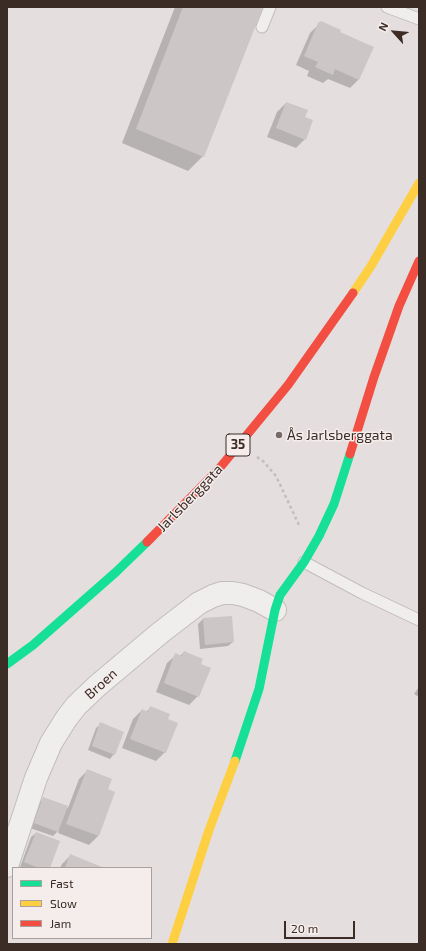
<!DOCTYPE html>
<meta charset="utf-8">
<style>
body{margin:0}
#map{position:relative;width:426px;height:951px;overflow:hidden;background:#e4dfde;font-family:"Exo 2",sans-serif}
canvas{display:block}
.frame{position:absolute;inset:0;border:8px solid #3b2c26;pointer-events:none}
.legend{position:absolute;left:12px;top:867px;width:140px;height:72px;box-sizing:border-box;background:#f4edeb;border:1px solid #aaa09c;margin:0;padding:5px 7px;list-style:none;font-size:12px;color:#3b2c26}
.legend li{display:flex;align-items:center;gap:8px;height:20px}
.legend b{width:20px;border:1px solid #aaa09c}
.north{position:absolute;left:374px;top:12px;width:40px;height:40px;-webkit-text-stroke:3px #f4edeb;paint-order:stroke;rotate:297deg;font-size:11px;font-weight:700;line-height:16px;text-align:center;color:#3b2c26}
.north::after{content:'';display:block;margin:auto;width:14px;height:18px;background:#3b2c26;clip-path:polygon(50% 0,100% 100%,50% 72%,0 100%)}
.scale{position:absolute;left:284px;top:921px;width:71px;height:18px;box-sizing:border-box;border:2px solid #3b2c26;border-top:0;padding-left:5px;font-size:12px;line-height:14px;white-space:nowrap;color:#3b2c26;-webkit-text-stroke:3px #f4edeb;paint-order:stroke}
</style>
<div id="map">
<canvas width="426" height="951"></canvas>
<div class="frame"></div>
<ul class="legend">
<li><b style="height:5px;background:#16e098"></b>Fast</li>
<li><b style="height:5px;background:#ffcf43"></b>Slow</li>
<li><b style="height:5px;background:#f24e42"></b>Jam</li>
</ul>
<div class="north">N</div>
<div class="scale">20 m</div>
</div>
<script>
const ctx = document.querySelector('canvas').getContext('2d');
ctx.lineJoin = 'round';
function paint(path, color) {
  ctx.fillStyle = color;
  ctx.fill(path, 'evenodd');
}
function poly(rows) {
  const path = new Path2D();
  for (const r of rows) {
    path.moveTo(r[0], r[1]);
    for (let i = 2; i < r.length; i += 2) path.lineTo(r[i], r[i + 1]);
  }
  return path;
}
function trace(path, color, width, dash) {
  ctx.strokeStyle = color;
  ctx.lineWidth = width;
  ctx.lineCap = dash ? 'butt' : 'round';
  ctx.setLineDash(dash || []);
  ctx.stroke(path);
}
function write(font, color, halo, rows, align = 'center') {
  ctx.font = font + ' "Exo 2",sans-serif';
  ctx.lineWidth = 3;
  ctx.setLineDash([]);
  ctx.textBaseline = 'middle';
  ctx.strokeStyle = halo;
  ctx.fillStyle = color;
  for (const [text, x, y, turn = 0] of rows) {
    ctx.save();
    ctx.translate(x, y);
    ctx.rotate((+turn || 0) * Math.PI / 180);
    ctx.textAlign = isNaN(turn) ? turn : align;
    if (halo) ctx.strokeText(text, 0, 0);
    ctx.fillText(text, 0, 0);
    ctx.restore();
  }
}
paint(poly([
 [175,7,261,7,203,156,188,171,122,143],
 [319,24,359,79,350,88,328,79,323,83,307,76,309,71,296,65,310,33],
 [286,103,304,117,305,139,296,148,267,137,277,112],
 [231,617,233,642,228,646,200,649,198,624,203,619],
 [184,652,200,664,198,696,189,705,156,692,167,663,176,655,180,656],
 [419,687,419,697,414,694],
 [150,708,165,752,156,761,122,748,133,719,142,710,146,712],
 [101,724,114,754,110,759,88,750,96,728],
 [88,770,107,790,114,793,98,836,89,845,58,833,59,830,53,836,30,828,39,803,44,799,68,808,79,779],
 [36,833,48,868,20,867,31,837],
 [70,856,100,868,60,868,62,864]
]), '#0003');
paint(poly([
 [183,7,263,7,204,157,136,129],
 [321,21,341,30,340,32,374,47,359,80,335,69,333,75,315,67,318,62,304,56,318,23],
 [286,102,308,110,305,117,313,120,306,140,276,128],
 [232,616,234,642,205,645,203,618],
 [184,651,203,659,201,664,211,668,199,697,164,683,175,653,182,656],
 [150,706,170,714,168,719,178,723,166,753,130,739,142,709,148,712],
 [100,722,124,732,115,755,92,746],
 [87,769,112,779,108,789,115,792,99,836,66,824],
 [43,797,68,806,58,832,34,823],
 [36,832,60,841,50,868,39,868,24,862],
 [70,854,102,867,102,868,65,868]
]), '#ccc7c6');
const lane = poly([
 [387,7,419,19],
 [262,27,270,7],
 [304,562,362,593,419,620]
]);
const street = poly([
 [7,866,36,778,51,743,66,719,76,706,97,686,160,633,199,603,213,596,222,593,233,593,243,595,259,601,275,610]
]);
trace(lane, '#c2bdbc', 13);
trace(street, '#c2bdbc', 24);
trace(poly([
 [257,457,263,461,276,476,299,525]
]), '#c2bebd', 2.5, [3, 3]);
trace(lane, '#f0eeed', 11);
trace(street, '#f0eeed', 22);
trace(poly([
 [7,664,33,645,116,572,147,542],
 [235,761,259,689,275,610,280,595,304,562,319,536,334,504,350,454]
]), '#16e098', 9);
trace(poly([
 [353,293,371,266,419,183],
 [172,944,209,830,235,761]
]), '#ffcf43', 9);
trace(poly([
 [350,454,374,377,399,306,419,261],
 [147,542,218,470,288,385,353,293]
]), '#f24e42', 9);
for (const [x, y, r, color] of [
 [279,435,4,"#766b66"]
]) {
  const dot = new Path2D();
  dot.arc(x, y, r, 0, 2 * Math.PI);
  ctx.fillStyle = color;
  ctx.fill(dot);
  trace(dot, '#f4edeb', 1.5);
}
for (const [x, y, w] of [
 [238,445,24]
]) {
  const box = new Path2D();
  box.roundRect(x - w / 2, y - 11, w, 22, 3);
  ctx.fillStyle = '#f4edeb';
  ctx.fill(box);
  trace(box, '#3b2c26', 1);
}
write('bold 13px', '#3b2c26', null, [
 ["35",238,445]
]);
write('14px', '#3b2c26', '#f4edeb', [
 ["Ås Jarlsberggata",287,435]
], 'left');
write('14px', '#3b2c26', '#f4edeb', [
 ["Jarlsberggata",190,498,-46],
 ["Broen",101,684,-42]
]);
</script>
